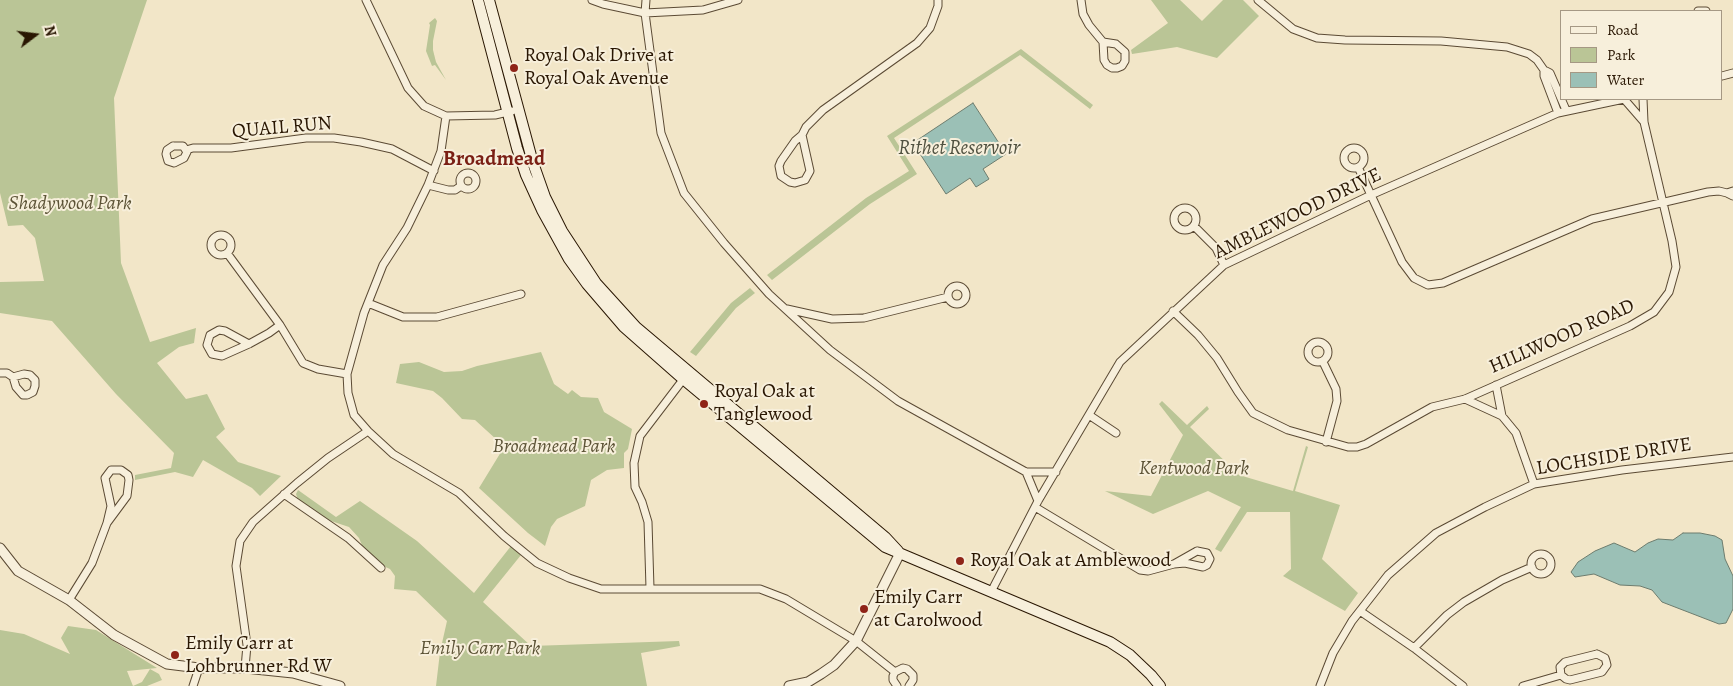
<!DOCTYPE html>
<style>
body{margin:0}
#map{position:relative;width:1733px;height:686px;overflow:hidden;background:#f2e6c8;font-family:Alegreya,serif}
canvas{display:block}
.legend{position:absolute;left:1560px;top:10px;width:162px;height:90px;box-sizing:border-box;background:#f7efdb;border:1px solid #a59884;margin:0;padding:6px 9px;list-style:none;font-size:15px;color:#291602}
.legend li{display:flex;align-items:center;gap:10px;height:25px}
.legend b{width:25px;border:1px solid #a59884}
.north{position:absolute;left:10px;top:10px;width:50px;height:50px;-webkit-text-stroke:4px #f7efdb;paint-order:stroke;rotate:75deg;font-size:14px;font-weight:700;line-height:20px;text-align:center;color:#291602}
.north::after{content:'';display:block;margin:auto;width:18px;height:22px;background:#291602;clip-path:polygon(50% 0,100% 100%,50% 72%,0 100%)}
</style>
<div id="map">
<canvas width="1733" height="686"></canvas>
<ul class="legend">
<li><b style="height:6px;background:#f7efdb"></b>Road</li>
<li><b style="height:14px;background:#bac596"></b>Park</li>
<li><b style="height:14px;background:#9bc0b6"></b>Water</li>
</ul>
<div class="north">N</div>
</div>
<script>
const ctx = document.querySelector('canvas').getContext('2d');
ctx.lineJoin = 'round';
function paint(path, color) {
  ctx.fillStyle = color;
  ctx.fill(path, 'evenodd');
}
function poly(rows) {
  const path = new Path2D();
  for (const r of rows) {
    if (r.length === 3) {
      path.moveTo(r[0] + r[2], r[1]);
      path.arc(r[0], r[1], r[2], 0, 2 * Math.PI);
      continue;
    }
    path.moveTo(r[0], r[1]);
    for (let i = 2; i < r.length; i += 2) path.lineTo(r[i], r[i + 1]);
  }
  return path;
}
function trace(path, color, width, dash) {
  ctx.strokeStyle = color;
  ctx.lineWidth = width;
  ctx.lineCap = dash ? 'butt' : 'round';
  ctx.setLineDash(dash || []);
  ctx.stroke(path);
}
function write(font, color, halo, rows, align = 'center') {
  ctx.font = font + ' Alegreya,serif';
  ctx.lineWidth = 4;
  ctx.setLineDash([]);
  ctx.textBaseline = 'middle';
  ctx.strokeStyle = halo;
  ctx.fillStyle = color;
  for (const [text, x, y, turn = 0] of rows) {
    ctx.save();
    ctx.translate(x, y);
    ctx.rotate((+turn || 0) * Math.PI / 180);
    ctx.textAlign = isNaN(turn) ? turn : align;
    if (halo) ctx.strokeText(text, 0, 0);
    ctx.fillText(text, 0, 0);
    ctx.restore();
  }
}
paint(poly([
 [0,0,147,0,114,98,121,263,150,342,196,328,194,343,179,347,157,363,186,399,207,394,225,429,216,437,238,462,281,476,260,496,252,488,203,460,193,477,175,472,135,480,135,475,171,468,174,453,116,394,52,321,0,313,0,282,44,281,35,238,23,225,8,226,0,193],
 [1151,0,1180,0,1202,21,1223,0,1243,0,1259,16,1217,58,1177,47,1132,54,1131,50,1168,23],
 [435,18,437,21,433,41,433,50,436,62,446,80,435,65,432,66,426,51,430,25,429,23],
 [1021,49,1093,105,1090,109,1020,55,894,138,917,174,870,204,772,280,767,275,866,198,909,171,887,136],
 [750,288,755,293,736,308,696,356,690,352,731,303],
 [541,352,554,384,568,394,572,390,581,397,598,398,604,412,632,429,628,449,624,453,624,468,607,470,591,480,585,506,557,519,551,527,545,546,528,533,479,488,501,452,497,440,475,420,462,419,442,398,433,391,396,383,400,364,419,362,444,372,462,371,477,366],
 [1162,401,1187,425,1207,406,1209,409,1190,427,1239,475,1293,491,1306,446,1308,447,1295,491,1340,505,1322,559,1358,593,1345,611,1283,576,1291,569,1290,512,1247,512,1221,552,1215,549,1241,507,1208,491,1153,514,1105,491,1151,496,1183,435,1159,404],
 [298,490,336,517,360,501,417,541,474,593,511,546,521,555,483,602,531,646,679,641,680,646,641,653,647,686,436,686,440,652,447,621,416,591,394,589,395,576,390,569,381,565,366,555,359,538,349,527,319,517,298,500,296,494],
 [68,626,96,630,157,668,127,671,133,686,142,682,150,669,159,674,162,680,147,686,0,686,0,630,24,634,70,654,61,638]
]), '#bac596');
const water = poly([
 [973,103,1006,154,983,169,989,179,976,187,970,178,946,194,913,143,973,103],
 [1683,533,1700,533,1715,536,1722,540,1725,559,1733,576,1733,609,1726,623,1719,624,1662,602,1652,590,1640,586,1620,585,1594,574,1575,577,1571,572,1578,562,1595,551,1614,543,1635,552,1648,543,1658,539,1673,540,1683,533]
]);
paint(water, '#9bc0b6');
trace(water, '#6d7c6e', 1);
const minor = poly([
 [366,0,408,88,424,106,446,116,495,115,512,111],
 [592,0,603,4,645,13,703,10,738,0],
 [646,0,645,13,661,133,684,193,724,243,769,294,830,350,898,401,1026,472,1056,472],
 [1081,0,1083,14,1089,25,1103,42,1104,60,1107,65,1112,68,1117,68,1122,66,1125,61,1125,52,1116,44,1103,42],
 [1258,0,1293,29,1317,38,1345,40,1441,41,1507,47,1529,54,1537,60,1544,70,1550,73,1566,110],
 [1698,11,1706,11],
 [1544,70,1544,76,1558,113],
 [1722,76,1733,73],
 [1624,99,1644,122],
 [446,116,441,151,428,185,407,228,383,265,364,313,347,374,348,393,354,415,368,431,393,454,459,493,504,536,537,563,569,578,601,589,760,589,786,599,856,641,895,672],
 [802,135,810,171,805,180,795,183,790,182,781,176,779,166,781,161,795,141,802,135,806,127,823,110,917,43,930,28,938,6,938,0],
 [173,146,183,146,187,152,184,158,174,163,168,161,166,154,167,150,173,146],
 [1354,158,10],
 [186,150,193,148,231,148,306,138,334,138,361,142,392,149,434,171],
 [1358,167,1402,262,1414,278,1428,285,1443,283,1592,219,1708,192,1719,191,1727,193],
 [468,181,8],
 [428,185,448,190,455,190,461,186],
 [1733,191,1727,193,1733,196],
 [1185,219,11],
 [1194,226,1216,248,1224,265],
 [221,245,10],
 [227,253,280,325,303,363,318,369,347,374],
 [957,295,9],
 [368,303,403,317,437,317,521,294],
 [787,309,832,319,864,318,948,297],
 [1173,311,1198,335,1217,358,1238,392,1253,413,1288,430,1348,447,1357,447,1366,444,1432,407,1465,399,1630,326,1654,312,1669,292,1676,267,1672,241,1644,122,1643,99],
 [1318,352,10],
 [249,344,225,331,219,330,210,335,207,345,212,354,222,356,249,344,269,333,280,325],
 [1323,362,1336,389,1337,401,1326,442],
 [0,373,7,373,13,377,16,387,23,395,27,395,33,392,35,386,35,380,30,375,24,374,13,377],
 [1496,385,1502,416],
 [1465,399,1502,416,1516,433,1534,484],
 [1089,415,1116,433],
 [1026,472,1038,501],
 [284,494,348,538,381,568],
 [1035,507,1140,570,1148,571,1174,564],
 [1197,551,1207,553,1210,559,1207,565,1203,567,1185,563,1174,564,1197,551],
 [1541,564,10],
 [650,588,648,522,642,502,635,487,634,463,640,436,685,377],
 [991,592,1038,501,1120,362,1224,265,1371,195,1558,113,1624,99],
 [69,600,92,563,107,523,111,506,105,478,111,470,121,470,128,475,129,480,127,496,107,523],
 [1360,611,1414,648,1463,686],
 [1414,648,1447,615,1464,602,1502,580,1532,567],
 [1597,654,1605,658,1606,661,1607,665,1602,672,1570,680,1566,679,1561,675,1560,667,1565,662,1597,654],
 [245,668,247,645,236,566,240,541,253,522,297,483,328,458,368,431],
 [193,686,199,668],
 [897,686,893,680,893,676,895,672,903,668,907,669,913,675,913,680,909,686],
 [1320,686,1333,653,1352,621,1388,575,1436,533,1485,507,1534,484,1622,470,1733,457],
 [1523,686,1561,675]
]);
const tertiary = poly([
 [0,548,18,571,69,600,114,635,167,664,199,668,245,668,293,673,340,686],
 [789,686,808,682,821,674,834,665,856,641,900,553]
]);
const secondary = poly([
 [478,0,517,148,526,175,542,210,569,259,587,284,624,327,683,379,885,547,1110,642,1130,655,1151,675,1160,686],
 [489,0,533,163,545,197,562,231,596,283,636,327,885,537,898,551]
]);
trace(minor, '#5b4a34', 9);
trace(tertiary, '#5b4a34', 11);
trace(secondary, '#291602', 12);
trace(minor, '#f7efdb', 7);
trace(tertiary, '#f7efdb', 9);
trace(secondary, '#f7efdb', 10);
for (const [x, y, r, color] of [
 [514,68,5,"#8f2418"],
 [704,404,5,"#8f2418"],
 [960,561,5,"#8f2418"],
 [864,609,5,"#8f2418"],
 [175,655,5,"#8f2418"]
]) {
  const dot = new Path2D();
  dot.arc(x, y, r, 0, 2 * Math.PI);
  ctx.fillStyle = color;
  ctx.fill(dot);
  trace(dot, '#f7efdb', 2);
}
write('20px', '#291602', '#f7efdb', [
 ["Royal Oak Drive at",524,56],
 ["Royal Oak Avenue",524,79],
 ["Royal Oak at",714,392],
 ["Tanglewood",714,415],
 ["Royal Oak at Amblewood",970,561],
 ["Emily Carr",874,598],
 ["at Carolwood",874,621],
 ["Emily Carr at",185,644],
 ["Lohbrunner Rd W",185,667]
], 'left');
write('20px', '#291602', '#f7efdb', [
 ["QUAIL RUN",282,128,-5],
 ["AMBLEWOOD DRIVE",1298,214,-26],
 ["HILLWOOD ROAD",1562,337,-24],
 ["LOCHSIDE DRIVE",1614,457,-9]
]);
write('italic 20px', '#5c5336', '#f7efdb', [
 ["Shadywood Park",70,204],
 ["Broadmead Park",554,447],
 ["Kentwood Park",1194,469],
 ["Emily Carr Park",480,649]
]);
write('italic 21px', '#515241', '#f7efdb', [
 ["Rithet Reservoir",959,149]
]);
write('bold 21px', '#7a1f14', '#f7efdb', [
 ["Broadmead",494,160]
]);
</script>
